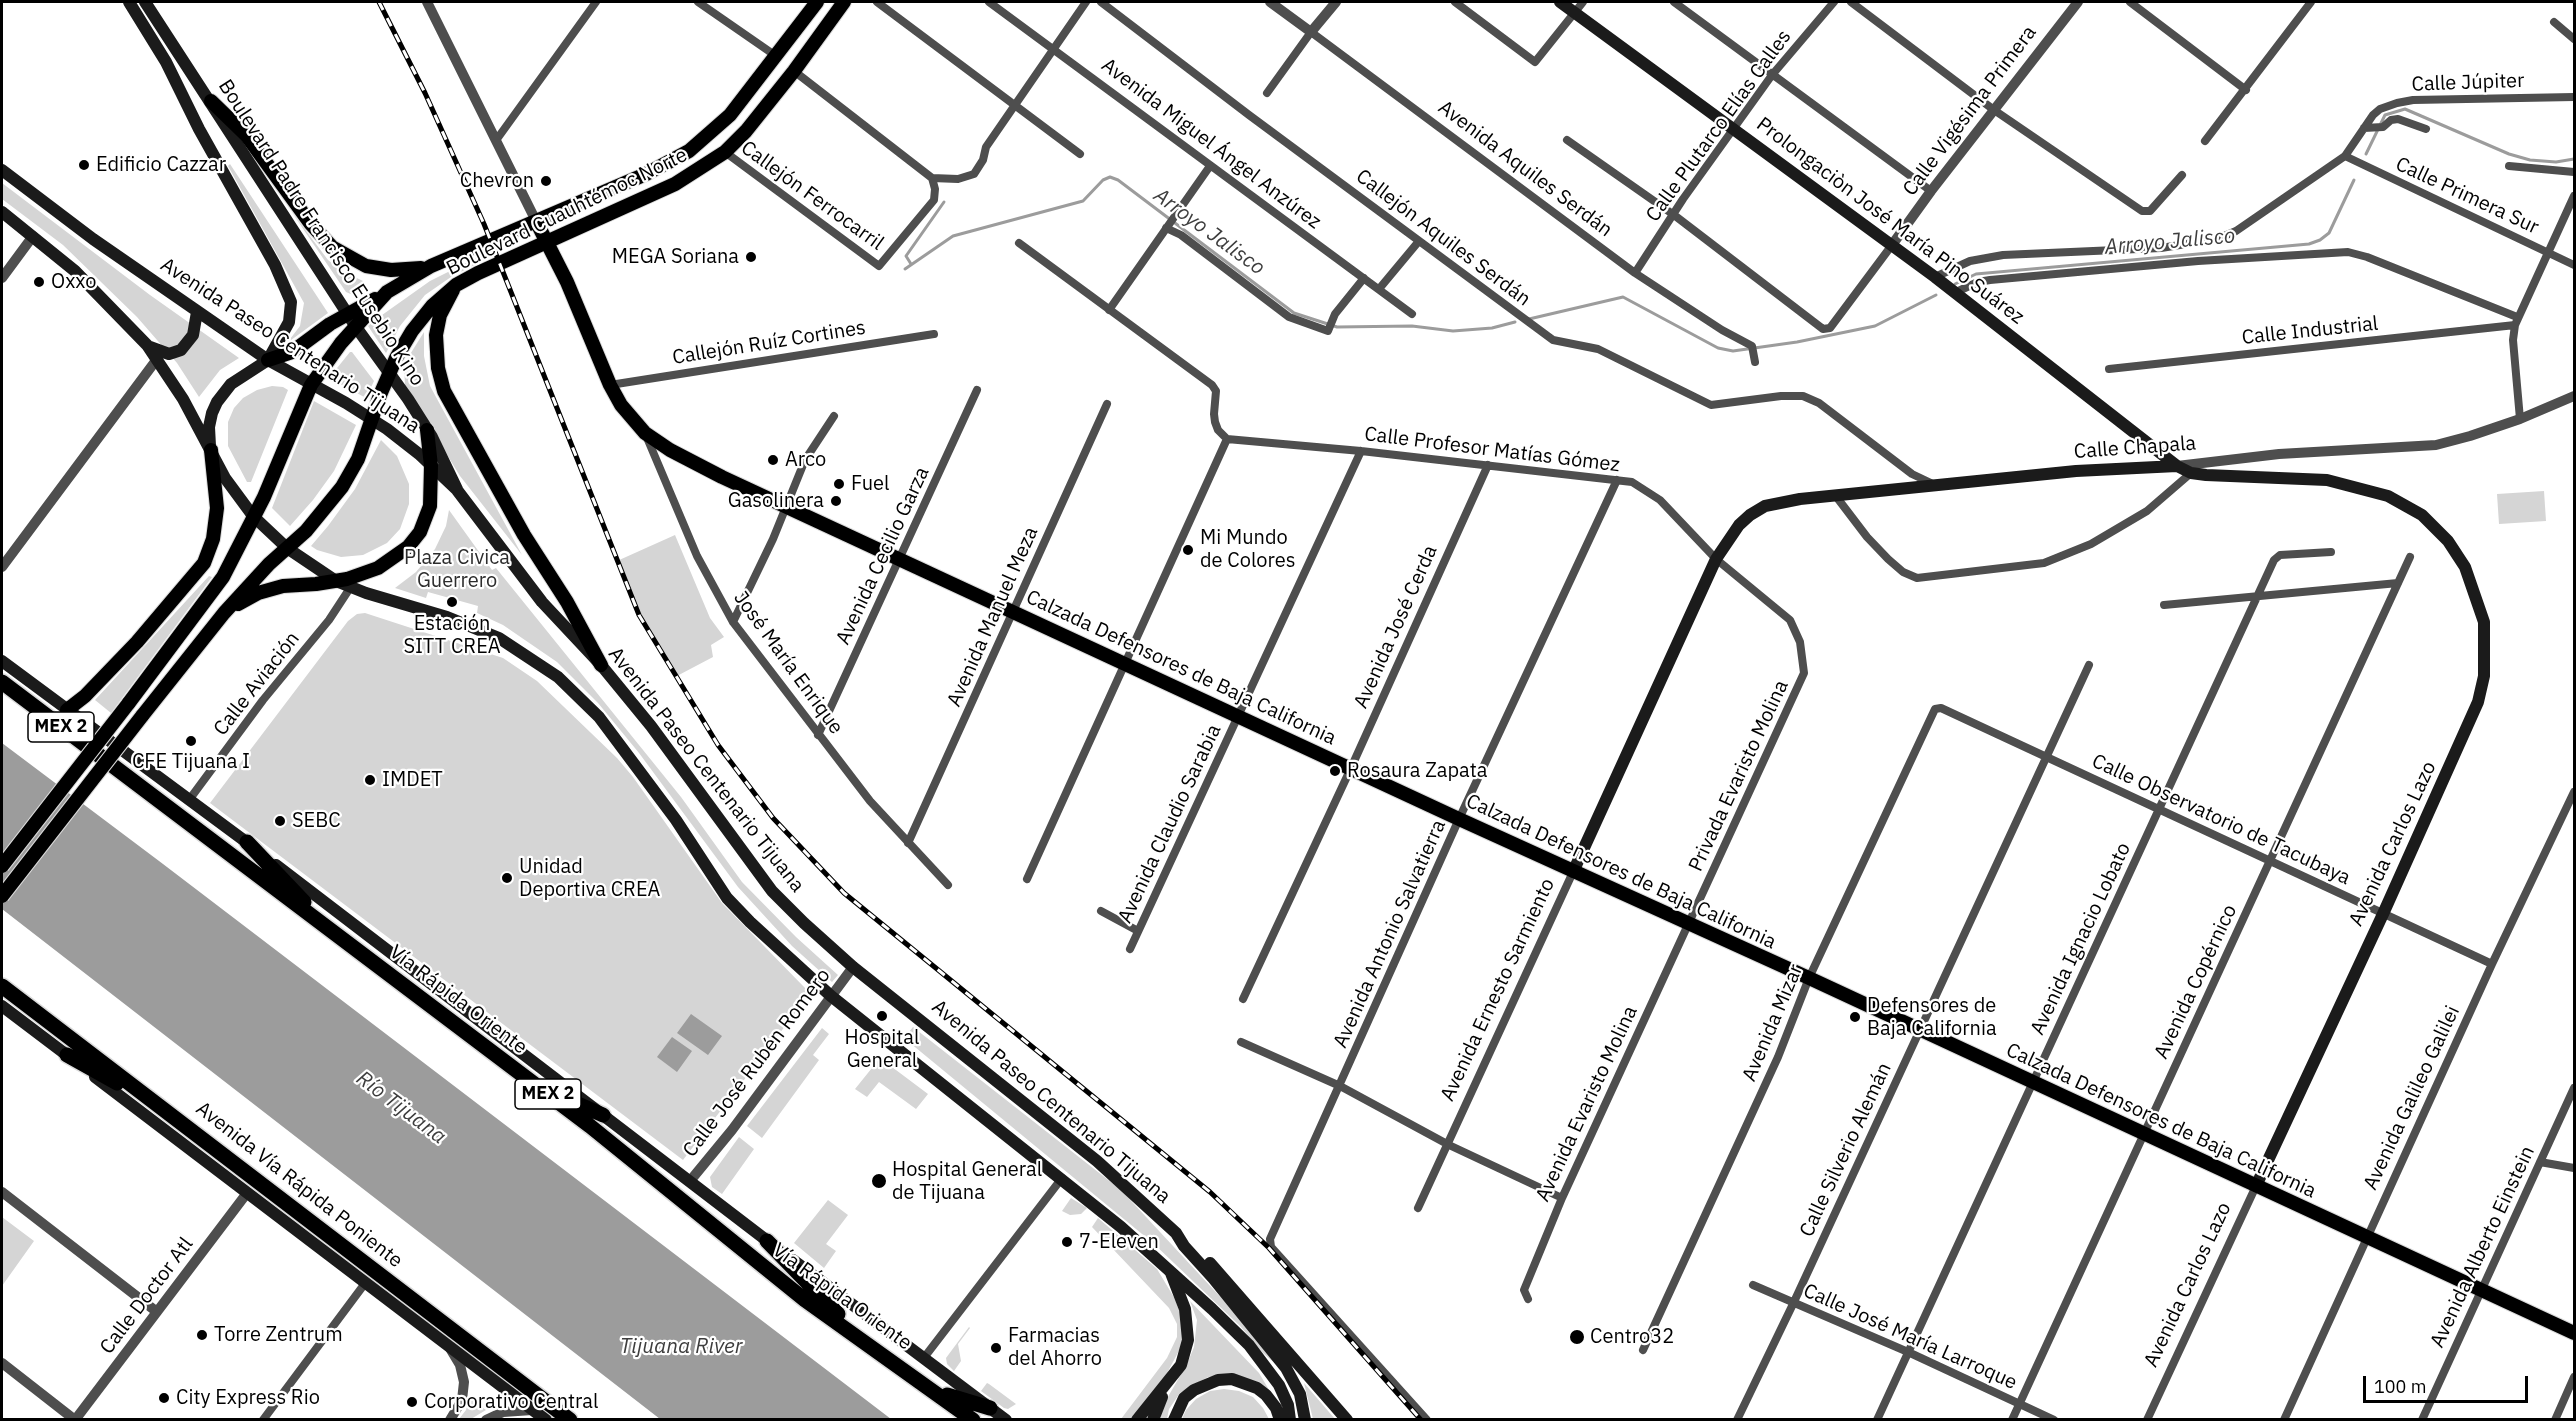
<!DOCTYPE html>
<meta charset="utf-8">
<style>
body{margin:0}
#map{position:relative;width:2576px;height:1421px;overflow:hidden;background:#fff;font-family:"IBM Plex Sans",sans-serif}
canvas{display:block}
.frame{position:absolute;inset:0;border:3px solid #000;pointer-events:none}
.scale{position:absolute;left:2363px;top:1376px;width:165px;height:27px;box-sizing:border-box;border:3px solid #000;border-top:0;padding-left:8px;font-size:18px;line-height:21px;white-space:nowrap;color:#000;-webkit-text-stroke:4px #fff;paint-order:stroke}
</style>
<div id="map">
<canvas width="2576" height="1421"></canvas>
<div class="frame"></div>
<div class="scale">100 m</div>
</div>
<script>
const ctx = document.querySelector('canvas').getContext('2d');
ctx.lineJoin = 'round';
function paint(path, color) {
  ctx.fillStyle = color;
  ctx.fill(path, 'evenodd');
}
function poly(rows) {
  const path = new Path2D();
  for (const r of rows) {
    path.moveTo(r[0], r[1]);
    for (let i = 2; i < r.length; i += 2) path.lineTo(r[i], r[i + 1]);
  }
  return path;
}
function trace(path, color, width, dash) {
  ctx.strokeStyle = color;
  ctx.lineWidth = width;
  ctx.lineCap = dash ? 'butt' : 'round';
  ctx.setLineDash(dash || []);
  ctx.stroke(path);
}
function write(font, color, halo, rows, align = 'center') {
  ctx.font = font + ' "IBM Plex Sans",sans-serif';
  ctx.lineWidth = 4.5;
  ctx.setLineDash([]);
  ctx.textBaseline = 'middle';
  ctx.strokeStyle = halo;
  ctx.fillStyle = color;
  for (const [text, x, y, turn = 0] of rows) {
    ctx.save();
    ctx.translate(x, y);
    ctx.rotate((+turn || 0) * Math.PI / 180);
    ctx.textAlign = isNaN(turn) ? turn : align;
    if (halo) ctx.strokeText(text, 0, 0);
    ctx.fillText(text, 0, 0);
    ctx.restore();
  }
}
paint(poly([
 [230,164,328,313,287,343,300,326,304,303,228,166],
 [2,183,150,295,239,358,220,370,199,397,177,363,137,317,63,245,2,199],
 [291,211,328,260,342,271,363,281,364,287,353,295,346,292],
 [484,254,486,259,451,277,425,295,400,326,386,353,368,326,375,320,430,281],
 [424,332,424,356,430,386,522,555,460,476,405,386,404,364],
 [350,352,352,352,374,381,366,398,329,378],
 [272,386,283,387,288,390,251,482,247,482,228,446,228,422,234,408,243,398,257,390],
 [314,401,356,425,334,471,313,500,290,526,272,508],
 [381,440,397,456,409,484,409,504,400,529,387,543,363,555,341,557,317,550,311,546,328,526,355,489],
 [2544,491,2546,521,2499,524,2497,494],
 [449,510,492,570,496,568,681,797,742,882,796,937,838,975,832,982,792,946,738,887,639,753,598,703,557,662,503,625,477,613,478,606,428,592,426,598,395,588,416,572,435,549,446,526],
 [675,535,710,618,724,637,711,645,713,657,675,677,639,615,617,561],
 [209,576,212,577,111,713,95,700],
 [365,613,503,658,537,681,617,758,633,777,722,903,806,989,808,994,805,1000,683,1160,210,803,348,621,357,614],
 [913,1027,1121,1190,1252,1331,1278,1366,1263,1353,1240,1326,1153,1243,904,1038],
 [822,1028,829,1034,813,1055,819,1060,762,1138,747,1126],
 [880,1058,928,1094,916,1109,879,1082,867,1097,855,1089],
 [739,1137,754,1149,722,1194,712,1187,710,1177],
 [1071,1198,1087,1208,1081,1214,1070,1215,1062,1211],
 [828,1200,848,1215,826,1244,836,1251,824,1268,794,1243],
 [2,1217,34,1241,2,1286],
 [1098,1218,1157,1269,1175,1299,1185,1326,1181,1347,1159,1388,1130,1419,1121,1419,1167,1358,1177,1337,1177,1324,1169,1308,1092,1227],
 [1190,1301,1259,1373,1278,1405,1231,1375,1208,1377,1180,1393,1169,1409,1167,1419,1160,1420,1162,1407,1187,1364,1194,1347,1197,1320],
 [969,1327,970,1328,958,1344,961,1361,954,1371,947,1364,946,1358],
 [987,1383,989,1384,1016,1404,1008,1409,1004,1408,981,1391],
 [1304,1383,1335,1419,1313,1419],
 [1224,1389,1239,1391,1253,1397,1263,1408,1269,1419,1182,1419,1186,1410,1196,1399,1210,1391],
 [469,1398,486,1410,471,1419,459,1419,466,1410]
]), '#d5d5d5');
paint(poly([
 [2,743,163,864,891,1419,660,1419,2,909],
 [691,1014,722,1036,708,1055,677,1033],
 [672,1037,692,1051,677,1072,657,1057]
]), '#9c9c9c');
trace(poly([
 [2366,154,2385,115,2405,109,2509,154,2530,160,2556,162,2574,159],
 [911,264,906,256,944,202],
 [905,269,953,236,1083,201,1103,180,1110,177,1118,180,1294,313,1337,327,1412,326,1453,331,1492,328,1515,322],
 [1955,284,1976,274,2309,244,2320,240,2329,233,2354,180],
 [1529,319,1623,297,1718,348,1733,351,1797,342,1875,326,1936,295]
]), '#9c9c9c', 3);
const primary = poly([
 [211,101,246,135,310,223,332,247,366,266,391,270,421,268],
 [536,221,567,282,610,385,621,405,645,433,670,450,722,477,1459,819,1809,978,2574,1333],
 [453,290,440,315,436,335,438,368,444,391,524,535,567,602,601,665],
 [268,360,292,352,330,324,375,299],
 [238,604,258,593,283,586,316,584,347,579,378,568,408,547,420,532,430,506,431,466,427,430],
 [128,704,223,577,264,497,311,385,341,343,387,292,431,266,646,174,689,151,730,115,817,2],
 [67,710,85,696,137,642,204,563,213,539,217,508,211,450],
 [142,716,224,613,269,564,306,531,342,487,358,459,380,395,396,358,412,331,432,306,456,285,478,273,675,184,725,152,746,131,794,71,844,2]
]);
const trunk = poly([
 [2,682,590,1126,805,1300,973,1420],
 [247,842,304,902],
 [2,986,570,1420],
 [67,1055,117,1083],
 [562,1097,603,1115],
 [767,1241,838,1314],
 [947,1395,990,1408]
]);
trace(primary, '#dbdbdb', 16);
trace(trunk, '#dbdbdb', 18);
trace(poly([
 [698,2,776,56],
 [877,2,1080,154],
 [989,2,1412,314],
 [1101,2,1249,115,1553,340,1598,349,1711,405,1781,396,1803,396,1819,403,1912,474,1933,484],
 [1455,2,1535,62,1583,2],
 [1674,2,1931,191],
 [1851,2,1994,110,2142,211,2150,211,2182,175],
 [2130,2,2246,90],
 [2554,22,2574,39],
 [794,71,932,178],
 [1267,93,1311,32,1635,273,1722,330,1752,346,1755,362],
 [2364,128,2383,127,2391,120,2398,119,2426,129],
 [497,139,596,2],
 [1567,140,1674,215,1823,329,1830,328,1892,245],
 [2205,141,2311,2],
 [725,152,879,266,934,200,935,189,932,178,958,179,974,174,983,160,986,147,1086,2],
 [2345,156,2574,265],
 [2509,166,2574,172],
 [1166,228,1181,235,1289,317,1328,331,1335,314,1364,278],
 [1019,243,1212,385,1216,391,1214,414,1215,422,1218,430,1227,439],
 [1635,273,1683,199,1772,75,1834,2],
 [1935,277,1970,261,2003,255,2161,248,2217,239,2236,231,2345,156,2373,115,2380,109,2397,103,2413,100,2574,97],
 [1379,289,1419,241],
 [1954,293,1978,282,1990,280,2198,261,2348,252,2367,257,2517,317],
 [1109,310,1210,166],
 [2109,369,2515,325],
 [610,385,934,334],
 [2520,419,2513,340,2515,325,2574,196],
 [645,433,697,556,733,622,870,801,948,885],
 [1227,439,1361,451,1632,482,1660,500,1716,559,1790,620,1800,642,1804,673,1562,1198,1524,1290,1528,1299],
 [1835,495,1867,537,1888,559,1903,572,1917,578,2044,563,2091,544,2147,511,2191,473],
 [2164,605,2398,583],
 [733,622,773,539,805,460,834,416],
 [818,735,977,390],
 [189,800,263,700,329,620,350,588],
 [908,843,1107,404],
 [1027,879,1227,439],
 [1101,911,1138,931],
 [1130,949,1361,451],
 [1243,999,1351,768,1488,465],
 [1241,1042,1340,1086,1449,1145,1562,1198],
 [2540,1162,2574,1168],
 [1418,1208,1573,872],
 [1753,1285,1908,1352,2054,1420],
 [1643,1350,1778,1057,1809,978,1935,709,1941,708,2492,964],
 [923,1359,1062,1178],
 [263,1420,366,1282],
 [1427,1420,1271,1247,1270,1239,1459,819,1617,480],
 [1737,1420,1793,1304,2089,665],
 [1877,1420,2274,560,2280,555,2331,552],
 [2012,1420,2410,557],
 [2147,1420,2256,1186],
 [2284,1420,2492,964,2574,792],
 [2422,1420,2574,1088],
 [2555,1420,2574,1377]
]), '#4e4e4e', 8);
trace(poly([
 [427,2,536,221],
 [1270,2,1311,32,1336,2],
 [1892,245,1931,191,2078,2],
 [2,278,33,236],
 [2177,466,2279,454,2436,445,2470,436,2520,419,2574,396],
 [2,567,157,359],
 [690,1181,732,1130,853,967],
 [2,1192,157,1312],
 [2,1363,75,1420,247,1193],
 [450,1420,462,1400,464,1382,460,1365,451,1350],
 [486,1420,503,1412,532,1410]
]), '#4e4e4e', 10);
trace(poly([
 [129,2,166,62,199,129,275,265,291,302,289,322,268,360,231,384,217,402,212,413,209,427,210,446],
 [145,2,356,327,408,399,432,437,457,489],
 [1560,2,1935,277,2177,466,2191,473,2206,475,2327,480,2388,496,2422,515,2448,541,2465,567,2484,622,2484,676,2478,702,2383,914,2256,1186],
 [2,170,93,239,268,360,346,403,387,429,419,454,457,490,542,602,601,665,651,726,772,891,804,923,853,967,1097,1161,1176,1233,1184,1246,1213,1278,1286,1368,1300,1394,1305,1420],
 [2,212,75,271,147,345,183,399,225,478,253,516,287,548,336,581,366,593,447,617,499,638,558,677,599,717,676,820,727,898,750,922,831,996,1121,1227,1212,1309,1249,1345,1279,1385,1288,1405,1290,1420],
 [150,347,169,354,181,350,193,335,197,312],
 [2,661,253,847],
 [276,865,774,1246],
 [1573,872,1716,559,1739,525,1750,515,1765,506,1800,499,2076,471,2177,466],
 [2,1006,72,1059],
 [95,1077,546,1420],
 [793,1260,1006,1420],
 [1210,1263,1347,1420],
 [1137,1420,1181,1365,1188,1340,1185,1309,1171,1273],
 [1153,1420,1162,1397],
 [1174,1420,1184,1398,1194,1390,1218,1380,1232,1379,1257,1388,1266,1395,1276,1408,1280,1420]
]), '#1b1b1b', 12);
trace(primary, '#000', 14);
trace(trunk, '#000', 15);
const rail = poly([
 [379,2,425,93,484,224,639,615,718,745,773,818,844,893,1210,1192,1269,1248,1421,1420]
]);
trace(rail, '#000', 5);
trace(rail, '#fff', 3, [9]);
const primaryBridge = poly([
 [2,866,128,704],
 [2,896,142,716]
]);
trace(primaryBridge, '#dbdbdb', 16, []);
trace(primaryBridge, '#000', 14);
for (const [x, y, r, color] of [
 [84,165,6,"#000"],
 [546,181,6,"#000"],
 [751,257,6,"#000"],
 [39,282,6,"#000"],
 [773,460,6,"#000"],
 [839,484,6,"#000"],
 [836,501,6,"#000"],
 [1188,550,6,"#000"],
 [452,602,6,"#000"],
 [191,741,6,"#000"],
 [1335,771,6,"#000"],
 [370,780,6,"#000"],
 [280,821,6,"#000"],
 [507,878,6,"#000"],
 [882,1016,6,"#000"],
 [1855,1017,6,"#000"],
 [879,1181,8,"#000"],
 [1067,1242,6,"#000"],
 [202,1335,6,"#000"],
 [1577,1337,8,"#000"],
 [996,1348,6,"#000"],
 [164,1398,6,"#000"],
 [412,1402,6,"#000"]
]) {
  const dot = new Path2D();
  dot.arc(x, y, r, 0, 2 * Math.PI);
  ctx.fillStyle = color;
  ctx.fill(dot);
  trace(dot, '#fff', 2);
}
for (const [x, y, w] of [
 [61,727,66],
 [548,1094,66]
]) {
  const box = new Path2D();
  box.roundRect(x - w / 2, y - 15, w, 30, 4.5);
  ctx.fillStyle = '#fff';
  ctx.fill(box);
  trace(box, '#000', 1.5);
}
write('bold 18px', '#000', null, [
 ["MEX 2",61,727],
 ["MEX 2",548,1094]
]);
write('20px', '#000', '#fff', [
 ["Calle Júpiter",2468,83,-2],
 ["Calle Vigésima Primera",1970,111,-53],
 ["Calle Plutarco Elías Calles",1719,126,-54],
 ["Avenida Miguel Ángel Anzúrez",1211,144,37],
 ["Avenida Aquiles Serdán",1525,169,37],
 ["Callejón Ferrocarril",812,196,36],
 ["Calle Primera Sur",2467,196,25],
 ["Boulevard Cuauhtémoc Norte",567,212,-26],
 ["Prolongaciòn José María Pino Suárez",1890,221,37],
 ["Boulevard Padre Francisco Eusebio Kino",321,233,57],
 ["Callejón Aquiles Serdán",1443,238,37],
 ["Calle Industrial",2310,331,-6],
 ["Callejón Ruíz Cortines",769,343,-9],
 ["Avenida Paseo Centenario Tijuana",290,346,33],
 ["Calle Chapala",2135,448,-4],
 ["Calle Profesor Matías Gómez",1492,450,7],
 ["Avenida Cecilio Garza",883,556,-65],
 ["Avenida Manuel Meza",993,617,-66],
 ["Avenida José Cerda",1396,627,-66],
 ["José María Enrique",788,663,54],
 ["Calzada Defensores de Baja California",1181,668,25],
 ["Calle Aviación",257,684,-52],
 ["Avenida Paseo Centenario Tijuana",706,770,52],
 ["Privada Evaristo Molina",1739,776,-65],
 ["Calle Observatorio de Tacubaya",2221,820,25],
 ["Avenida Claudio Sarabia",1170,824,-65],
 ["Avenida Carlos Lazo",2393,844,-65],
 ["Calzada Defensores de Baja California",1621,872,25],
 ["Avenida Antonio Salvatierra",1390,934,-66],
 ["Avenida Ignacio Lobato",2081,939,-65],
 ["Avenida Copérnico",2196,982,-65],
 ["Avenida Ernesto Sarmiento",1498,990,-65],
 ["Vía Rápida Oriente",458,1000,37],
 ["Avenida Mizar",1773,1023,-67],
 ["Calle José Rubén Romero",757,1063,-53],
 ["Avenida Galileo Galilei",2412,1098,-65],
 ["Avenida Paseo Centenario Tijuana",1051,1102,40],
 ["Avenida Evaristo Molina",1587,1104,-65],
 ["Calzada Defensores de Baja California",2161,1121,25],
 ["Calle Silverio Alemán",1846,1150,-65],
 ["Avenida Vía Rápida Poniente",299,1185,38],
 ["Avenida Alberto Einstein",2483,1247,-65],
 ["Avenida Carlos Lazo",2188,1285,-65],
 ["Calle Doctor Atl",147,1296,-53],
 ["Vía Rápida Oriente",842,1297,36],
 ["Calle José María Larroque",1910,1337,24]
]);
write('20px', '#000', '#fff', [
 ["Edificio Cazzar",96,165],
 ["Chevron",534,181,"right"],
 ["MEGA Soriana",739,257,"right"],
 ["Oxxo",51,282],
 ["Arco",785,460],
 ["Fuel",851,484],
 ["Gasolinera",824,501,"right"],
 ["Mi Mundo",1200,538],
 ["de Colores",1200,561],
 ["Estación",452,624,"center"],
 ["SITT CREA",452,647,"center"],
 ["CFE Tijuana I",191,762,"center"],
 ["Rosaura Zapata",1347,771],
 ["IMDET",382,780],
 ["SEBC",292,821],
 ["Unidad",519,867],
 ["Deportiva CREA",519,890],
 ["Defensores de",1867,1006],
 ["Baja California",1867,1029],
 ["Hospital",882,1038,"center"],
 ["General",882,1061,"center"],
 ["Hospital General",892,1170],
 ["de Tijuana",892,1193],
 ["7-Eleven",1079,1242],
 ["Torre Zentrum",214,1335],
 ["Farmacias",1008,1336],
 ["del Ahorro",1008,1359],
 ["Centro32",1590,1337],
 ["City Express Rio",176,1398],
 ["Corporativo Central",424,1402]
], 'left');
write('20px', '#2c2c2c', '#fff', [
 ["Plaza Civica",457,558],
 ["Guerrero",457,581]
]);
write('italic 21px', '#3d3d3d', '#fff', [
 ["Arroyo Jalisco",1209,232,36],
 ["Arroyo Jalisco",2170,242,-5],
 ["Río Tijuana",401,1108,37],
 ["Tijuana River",681,1347]
]);
</script>
